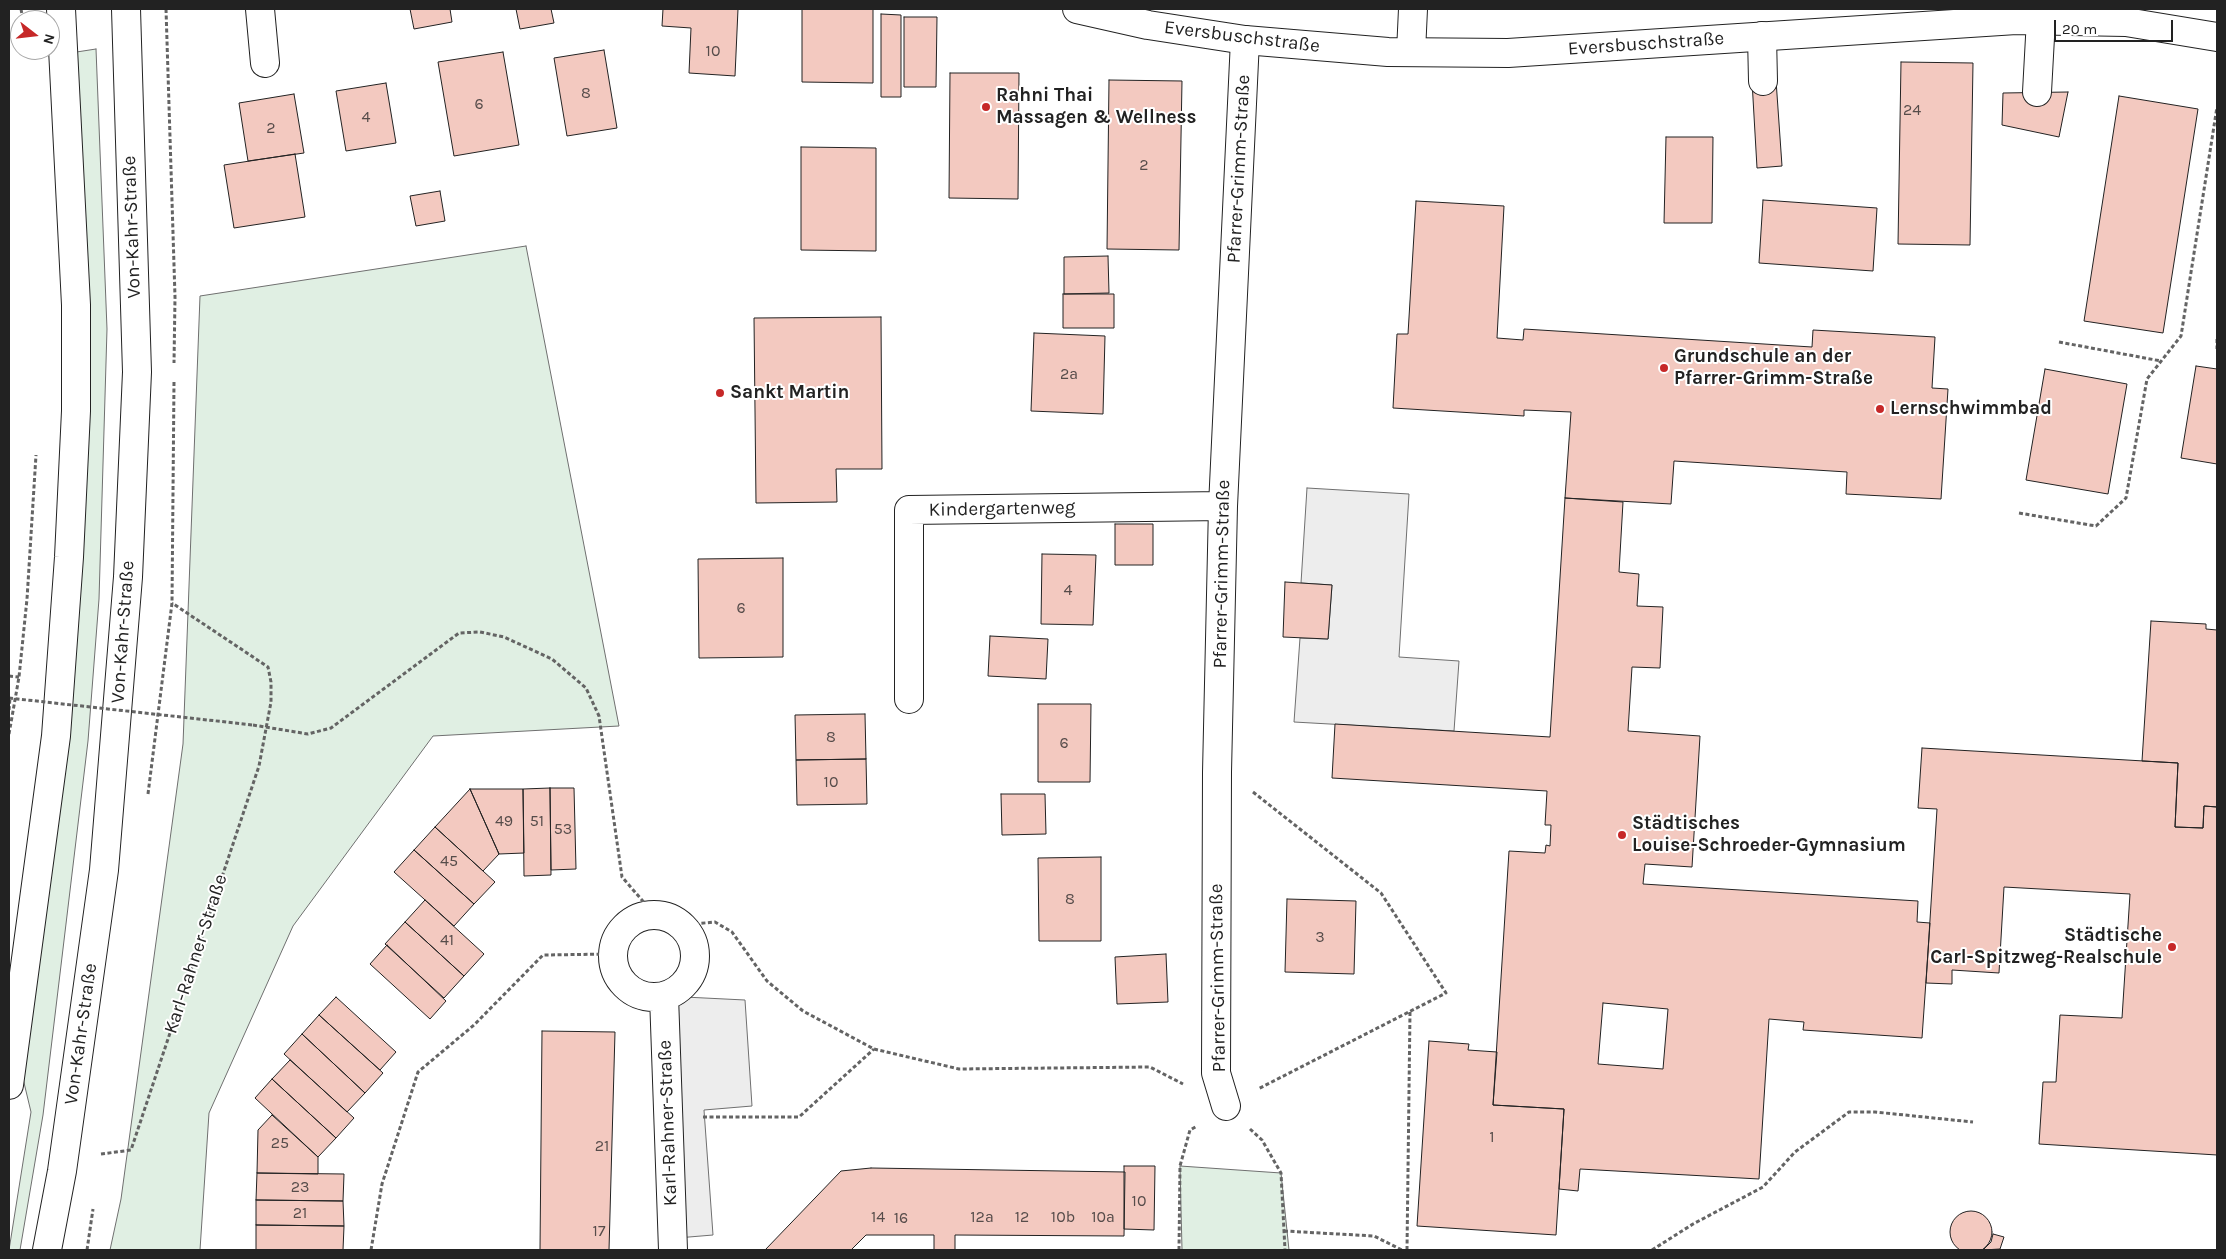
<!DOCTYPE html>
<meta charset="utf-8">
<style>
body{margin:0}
#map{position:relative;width:2226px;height:1259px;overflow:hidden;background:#fff;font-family:Karla,sans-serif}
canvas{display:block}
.frame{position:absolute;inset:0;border:10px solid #222;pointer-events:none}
.north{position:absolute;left:10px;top:10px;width:50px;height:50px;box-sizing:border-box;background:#fff;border:1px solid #a7a7a7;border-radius:50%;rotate:106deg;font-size:14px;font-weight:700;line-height:20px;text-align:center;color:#222}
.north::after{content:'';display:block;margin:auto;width:18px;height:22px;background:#c62828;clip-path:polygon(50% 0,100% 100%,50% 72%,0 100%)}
.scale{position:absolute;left:2054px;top:20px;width:119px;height:22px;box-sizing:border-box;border:2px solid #222;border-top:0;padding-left:6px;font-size:15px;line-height:18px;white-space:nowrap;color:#222;-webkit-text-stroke:4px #fff;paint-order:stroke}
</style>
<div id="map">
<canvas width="2226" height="1259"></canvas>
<div class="frame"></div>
<div class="north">N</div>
<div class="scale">20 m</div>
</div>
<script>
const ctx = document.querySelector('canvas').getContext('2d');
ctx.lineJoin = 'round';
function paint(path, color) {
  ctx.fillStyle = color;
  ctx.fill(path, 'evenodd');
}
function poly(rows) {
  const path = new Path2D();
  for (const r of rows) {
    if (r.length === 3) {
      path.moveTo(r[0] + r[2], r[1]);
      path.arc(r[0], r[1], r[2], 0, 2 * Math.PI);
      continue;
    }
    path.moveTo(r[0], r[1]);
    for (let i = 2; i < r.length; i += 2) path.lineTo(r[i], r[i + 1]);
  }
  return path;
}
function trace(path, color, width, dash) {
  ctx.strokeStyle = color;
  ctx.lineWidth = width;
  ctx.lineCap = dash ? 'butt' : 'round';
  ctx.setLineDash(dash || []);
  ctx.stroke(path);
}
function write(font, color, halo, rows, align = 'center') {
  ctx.font = font + ' Karla,sans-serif';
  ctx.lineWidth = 4;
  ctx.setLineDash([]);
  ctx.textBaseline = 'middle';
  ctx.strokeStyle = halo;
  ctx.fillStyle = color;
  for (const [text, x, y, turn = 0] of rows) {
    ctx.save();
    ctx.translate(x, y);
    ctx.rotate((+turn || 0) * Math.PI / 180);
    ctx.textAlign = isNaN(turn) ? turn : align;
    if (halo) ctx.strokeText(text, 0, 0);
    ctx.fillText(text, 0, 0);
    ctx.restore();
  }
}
const green = poly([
 [96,49,107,329,99,599,88,741,43,1115,20,1250,9,1250,31,1112,20,1066,80,595,88,327,70,53,96,49],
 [526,246,619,726,433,736,293,926,209,1113,200,1250,110,1250,121,1199,183,744,200,296,526,246],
 [1180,1166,1281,1173,1289,1250,1182,1250,1180,1166]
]);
paint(green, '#e0efe3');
trace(green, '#6f6f6f', 1);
const parking = poly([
 [1307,488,1409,494,1399,657,1459,661,1454,731,1294,722,1300,638,1328,639,1332,585,1301,583,1307,488],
 [664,996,745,1000,752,1106,704,1110,713,1235,677,1238,664,996]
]);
paint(parking, '#ededed');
trace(parking, '#6f6f6f', 1);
const building = poly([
 [410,9,450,9,452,22,414,29,410,9],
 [516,9,551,9,554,23,520,29,516,9],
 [663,9,738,9,735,76,689,73,691,28,662,26,663,9],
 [802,9,873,9,873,83,802,82,802,9],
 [881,14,901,15,901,97,881,97,881,14],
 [904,17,937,17,936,87,904,87,904,17],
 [604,50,617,128,567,136,554,58,604,50],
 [503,52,519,145,454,156,438,62,503,52],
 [1901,62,1973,63,1970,245,1898,244,1901,62],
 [950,73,1019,73,1018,199,949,198,950,73],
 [1109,80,1182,81,1179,250,1107,249,1109,80],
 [1776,80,1782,166,1757,168,1752,81,1776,80],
 [386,83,396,143,346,151,336,91,386,83],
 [2068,92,2059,137,2002,125,2003,93,2068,92],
 [294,94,304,153,248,161,239,103,294,94],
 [2119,96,2198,109,2163,333,2084,321,2119,96],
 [1666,137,1713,137,1712,223,1664,223,1666,137],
 [801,147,876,148,876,251,801,250,801,147],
 [295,154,305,217,234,228,224,165,295,154],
 [440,191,445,221,416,226,410,196,440,191],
 [1763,200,1877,208,1873,271,1759,263,1763,200],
 [1416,201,1504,206,1497,338,1523,340,1524,329,1812,347,1813,330,1935,337,1932,388,1948,389,1941,499,1846,494,1847,472,1674,461,1671,504,1565,498,1571,412,1524,410,1524,416,1393,408,1397,334,1408,334,1416,201],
 [1108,256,1109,293,1064,294,1064,257,1108,256],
 [1063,294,1114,294,1114,328,1063,328,1063,294],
 [881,317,882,469,836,469,837,502,756,503,754,318,881,317],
 [1034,333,1105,336,1103,414,1031,411,1034,333],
 [2196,366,2217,369,2217,464,2181,458,2196,366],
 [2045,369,2127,384,2108,494,2026,480,2045,369],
 [1565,498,1623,502,1619,572,1639,574,1637,606,1663,607,1660,668,1632,667,1628,731,1700,736,1692,867,1645,864,1643,884,1918,901,1917,922,1930,923,1922,1038,1803,1030,1804,1022,1769,1019,1759,1179,1580,1169,1578,1191,1559,1189,1564,1109,1493,1105,1509,851,1545,853,1546,845,1550,846,1551,825,1545,825,1547,791,1332,778,1335,724,1550,737,1565,498],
 [1603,1003,1668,1009,1663,1069,1598,1064,1603,1003],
 [1115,524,1153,524,1153,565,1115,565,1115,524],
 [1042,554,1096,555,1093,625,1041,624,1042,554],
 [783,558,783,657,699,658,698,559,783,558],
 [1285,582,1332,585,1328,639,1283,637,1285,582],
 [2151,621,2206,624,2206,629,2217,630,2217,807,2204,806,2203,828,2175,827,2178,763,2142,761,2151,621],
 [990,636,1048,639,1046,679,988,676,990,636],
 [1038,704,1091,704,1090,782,1038,782,1038,704],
 [865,714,866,759,796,760,795,715,865,714],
 [1922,748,2178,763,2175,827,2203,828,2204,806,2217,807,2217,1155,2039,1144,2043,1082,2056,1082,2060,1015,2122,1018,2130,894,2004,887,1999,973,1952,970,1952,984,1926,983,1937,809,1918,808,1922,748],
 [866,759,867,804,797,805,796,760,866,759],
 [550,788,574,788,576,869,551,870,550,788],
 [550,788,551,875,524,876,523,789,550,788],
 [470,789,523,789,524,853,499,854,470,789],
 [470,789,499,854,483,871,435,827,470,789],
 [1001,794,1045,794,1046,834,1002,835,1001,794],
 [435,827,495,882,474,904,414,850,435,827],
 [414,850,474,904,454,926,394,872,414,850],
 [1101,857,1101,941,1039,941,1038,858,1101,857],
 [1287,899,1356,901,1354,974,1285,972,1287,899],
 [425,900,484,954,464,976,405,922,425,900],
 [405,922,464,976,444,998,385,944,405,922],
 [387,945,446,1001,430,1019,370,964,387,945],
 [1166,954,1168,1002,1117,1004,1115,957,1166,954],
 [336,997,396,1052,380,1070,319,1015,336,997],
 [319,1015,383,1073,365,1093,302,1034,319,1015],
 [542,1031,615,1032,609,1250,540,1250,542,1031],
 [302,1034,365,1093,347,1112,284,1054,302,1034],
 [1429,1041,1469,1044,1468,1050,1497,1052,1493,1105,1564,1109,1556,1235,1417,1226,1429,1041],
 [290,1060,354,1118,336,1138,272,1079,290,1060],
 [272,1079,336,1138,318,1157,255,1098,272,1079],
 [272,1115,318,1157,318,1174,257,1173,258,1130,272,1115],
 [1124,1166,1155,1166,1154,1230,1124,1229,1124,1166],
 [871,1168,1125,1172,1124,1236,955,1235,955,1250,934,1250,934,1235,866,1235,851,1250,765,1250,841,1171,871,1168],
 [257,1173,344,1174,343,1201,256,1200,257,1173],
 [256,1200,343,1201,344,1226,256,1225,256,1200],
 [1971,1232,21],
 [256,1225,344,1226,343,1250,256,1250,256,1225],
 [1993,1234,2004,1237,2000,1249,1983,1250,1991,1242,1993,1234]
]);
paint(building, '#f3c9c0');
trace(building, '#222', 1);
const minor = poly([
 [260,9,265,63],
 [1762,36,1763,81],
 [1411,52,1413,9],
 [2037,92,2041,19],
 [909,699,909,510,1223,506],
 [654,956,41],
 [664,996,673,1250],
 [1226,1106,1216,1073,1217,772,1223,506,1245,40]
]);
const major = poly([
 [1077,9,1148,25,1245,40,1388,52,1508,53,2016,20,2126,22,2217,37],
 [9,1085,56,736,69,557,76,411,76,305,61,9],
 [47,1250,62,1171,104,870,128,577,137,372,126,9]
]);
trace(minor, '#222', 30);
trace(major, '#222', 30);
trace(poly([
 [21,9,23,20],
 [166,9,175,297,174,363],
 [2217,339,2217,349],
 [2059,342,2161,361],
 [2019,513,2096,526,2126,498,2147,379,2181,336,2217,107],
 [9,676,19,677],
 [9,710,10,698],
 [253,725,308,734,331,728,459,633,480,632,504,637,552,659,586,688,599,716,622,877,654,914],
 [9,734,19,677,27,599,36,455],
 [1253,792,1381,893,1446,993,1258,1089],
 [148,794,172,603,174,382],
 [682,925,715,922,732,932,767,981,803,1011,874,1049,959,1069,1150,1067,1183,1084],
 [703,1117,799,1117,874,1049],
 [1250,1129,1262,1140,1281,1173,1285,1250],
 [101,1154,131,1150,259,766,271,702,271,682,268,667,172,603],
 [1284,1231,1374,1236,1402,1250],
 [87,1250,93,1209],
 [371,1250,382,1184,418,1072,474,1025,543,955,613,954],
 [1179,1250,1180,1166,1190,1130,1197,1126],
 [1407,1250,1410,1012],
 [1652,1250,1693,1224,1763,1187,1795,1152,1849,1112,1875,1112,1973,1122]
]), '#646464', 3, [4, 2.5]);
trace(minor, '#fff', 28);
trace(major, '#fff', 28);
trace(poly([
 [9,698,253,725]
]), '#646464', 3, [4, 2.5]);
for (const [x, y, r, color] of [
 [986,107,5,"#c62828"],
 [1664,368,5,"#c62828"],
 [720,393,5,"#c62828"],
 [1880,409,5,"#c62828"],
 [1622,835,5,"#c62828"],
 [2172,947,5,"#c62828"]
]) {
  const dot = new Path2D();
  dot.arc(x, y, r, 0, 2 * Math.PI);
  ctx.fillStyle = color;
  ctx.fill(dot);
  trace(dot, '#fff', 2);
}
write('16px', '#564c4a', null, [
 ["10",713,51],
 ["8",586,93],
 ["6",479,104],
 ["24",1912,110],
 ["4",366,117],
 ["2",271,128],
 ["2",1144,165],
 ["2a",1069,374],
 ["4",1068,590],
 ["6",741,608],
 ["8",831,737],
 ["6",1064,743],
 ["10",831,782],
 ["49",504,821],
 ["51",537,821],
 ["53",563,829],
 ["45",449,861],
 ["8",1070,899],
 ["3",1320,937],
 ["41",447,940],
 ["1",1492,1137],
 ["25",280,1143],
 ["21",602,1146],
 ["23",300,1187],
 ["10",1139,1201],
 ["21",300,1213],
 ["14",878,1217],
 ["12a",982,1217],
 ["12",1022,1217],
 ["10b",1063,1217],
 ["10a",1103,1217],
 ["16",901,1218],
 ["17",599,1231]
]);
write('19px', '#222', '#fff', [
 ["Eversbuschstraße",1242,37,7],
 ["Eversbuschstraße",1646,44,-4],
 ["Pfarrer-Grimm-Straße",1239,169,-87],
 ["Von-Kahr-Straße",132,227,-92],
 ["Kindergartenweg",1002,509,-1],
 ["Pfarrer-Grimm-Straße",1222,574,-89],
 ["Von-Kahr-Straße",123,632,-86],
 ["Karl-Rahner-Straße",196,954,-72],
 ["Pfarrer-Grimm-Straße",1218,978,-91],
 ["Von-Kahr-Straße",81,1034,-82],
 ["Karl-Rahner-Straße",668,1123,-92]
]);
write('bold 19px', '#222', '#fff', [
 ["Rahni Thai",996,96],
 ["Massagen & Wellness",996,118],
 ["Grundschule an der",1674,357],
 ["Pfarrer-Grimm-Straße",1674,379],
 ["Sankt Martin",730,393],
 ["Lernschwimmbad",1890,409],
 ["Städtisches",1632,824],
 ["Louise-Schroeder-Gymnasium",1632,846],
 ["Städtische",2162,936,"right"],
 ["Carl-Spitzweg-Realschule",2162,958,"right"]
], 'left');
</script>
